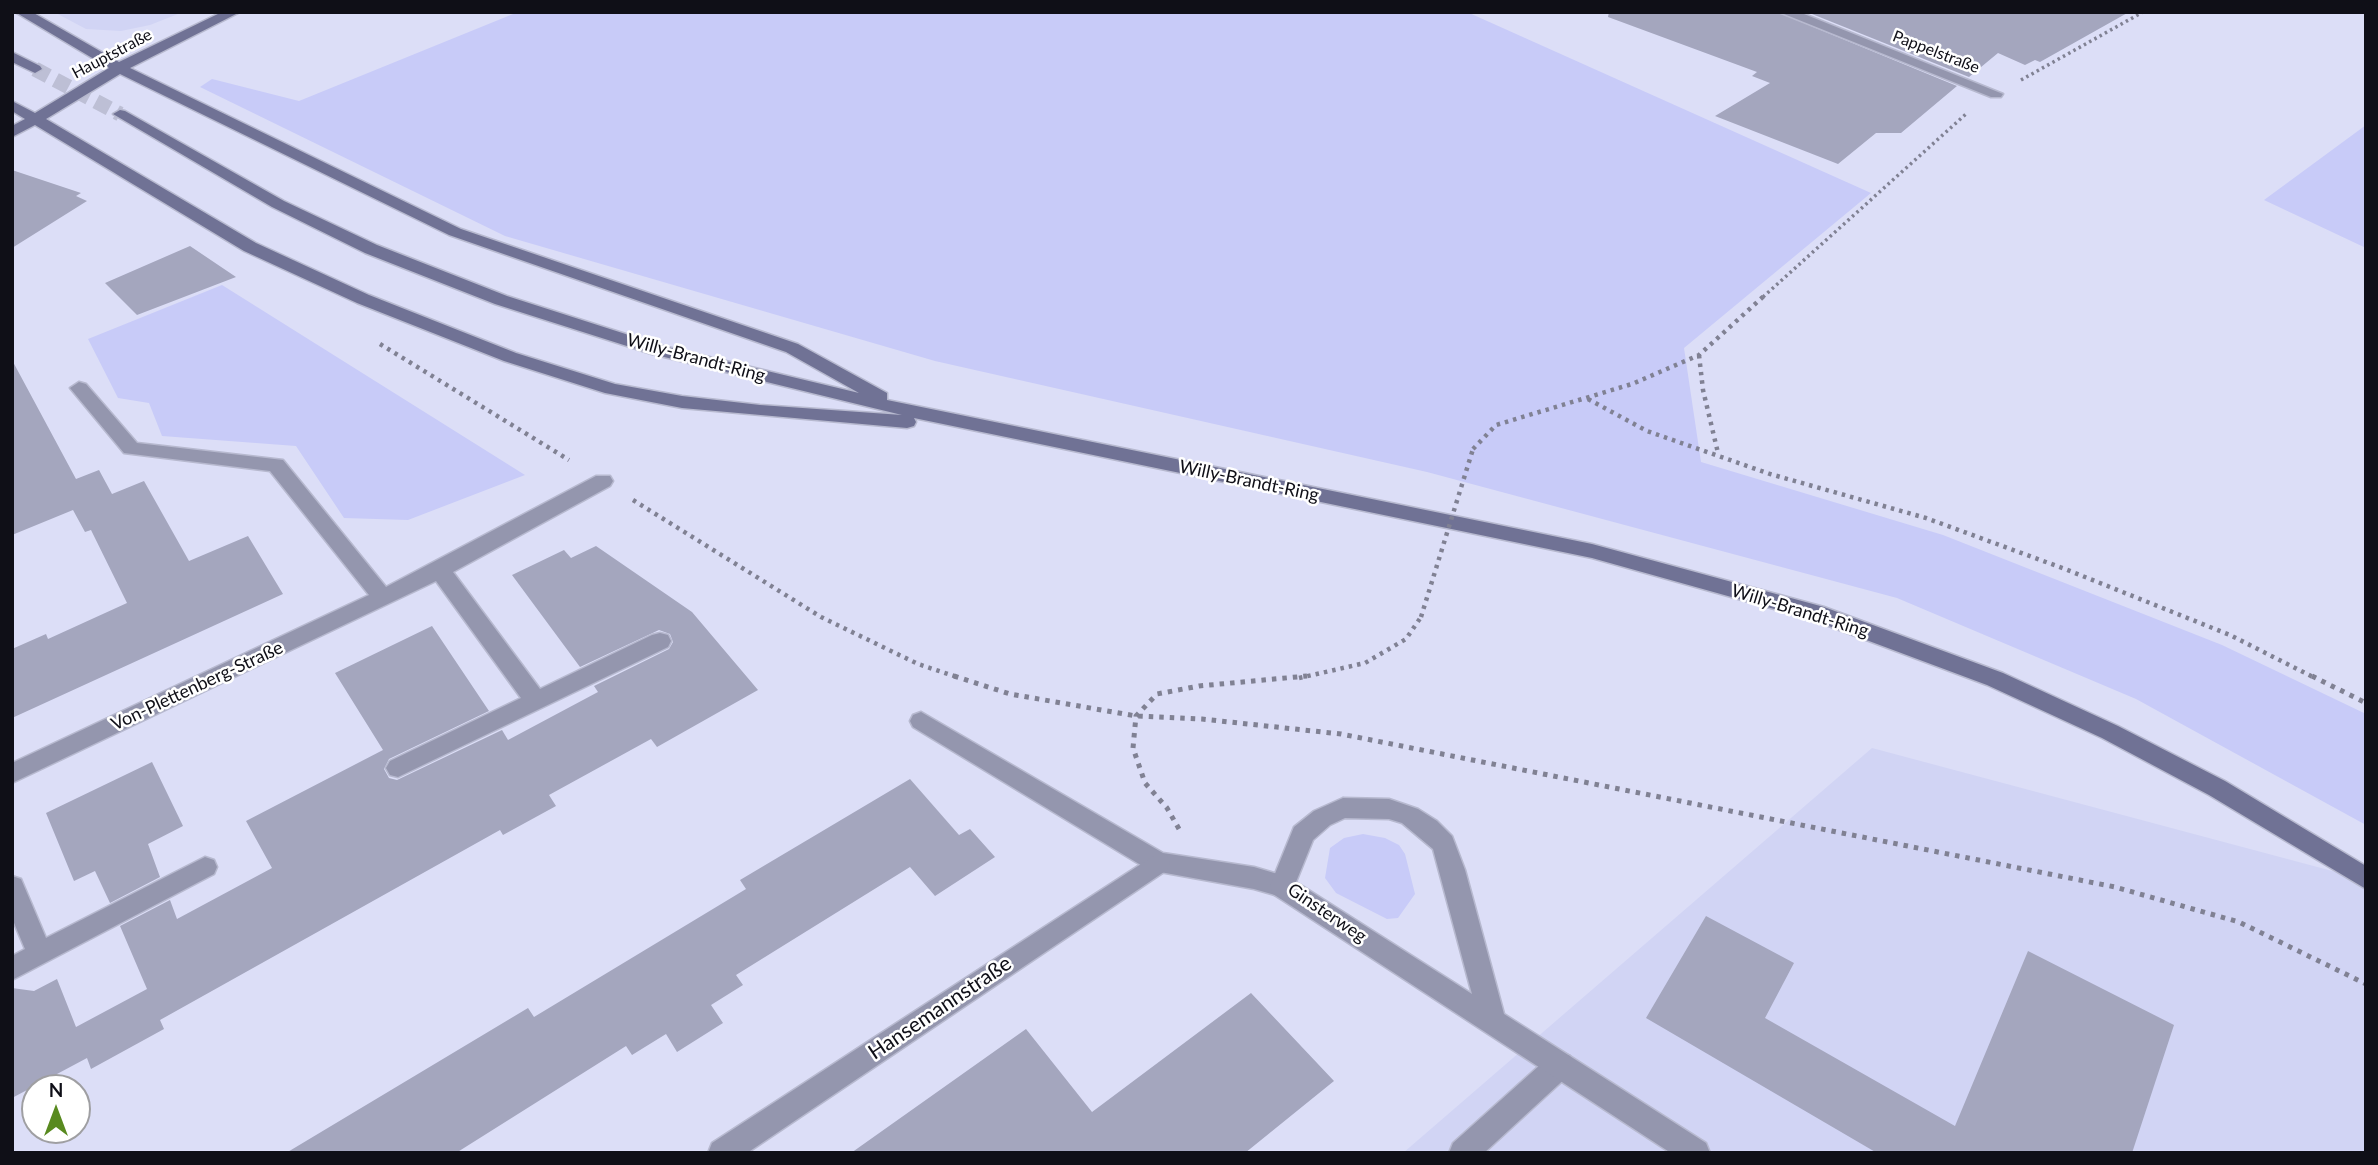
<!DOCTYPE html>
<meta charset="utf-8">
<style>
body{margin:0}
#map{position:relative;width:2378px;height:1165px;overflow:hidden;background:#dcdef7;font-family:Lato,sans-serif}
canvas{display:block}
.frame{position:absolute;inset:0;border:14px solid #0f0f17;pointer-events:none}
.north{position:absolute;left:21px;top:1074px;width:70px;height:70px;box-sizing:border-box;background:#fff;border:2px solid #9f9fa2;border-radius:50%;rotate:0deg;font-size:19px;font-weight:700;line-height:28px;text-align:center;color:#0f0f17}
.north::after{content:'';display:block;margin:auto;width:24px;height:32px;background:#588a1f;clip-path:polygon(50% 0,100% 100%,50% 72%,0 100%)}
</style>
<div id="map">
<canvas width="2378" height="1165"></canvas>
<div class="frame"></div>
<div class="north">N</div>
</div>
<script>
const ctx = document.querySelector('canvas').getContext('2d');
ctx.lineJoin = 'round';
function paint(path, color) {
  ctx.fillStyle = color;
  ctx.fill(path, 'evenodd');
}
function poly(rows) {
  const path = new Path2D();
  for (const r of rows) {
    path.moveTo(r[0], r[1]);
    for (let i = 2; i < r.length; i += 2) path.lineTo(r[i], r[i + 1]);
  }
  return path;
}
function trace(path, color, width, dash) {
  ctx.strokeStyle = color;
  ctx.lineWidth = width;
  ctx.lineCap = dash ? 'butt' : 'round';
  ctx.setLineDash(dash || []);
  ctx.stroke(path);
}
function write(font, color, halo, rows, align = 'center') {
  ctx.font = font + ' Lato,sans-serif';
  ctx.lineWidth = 5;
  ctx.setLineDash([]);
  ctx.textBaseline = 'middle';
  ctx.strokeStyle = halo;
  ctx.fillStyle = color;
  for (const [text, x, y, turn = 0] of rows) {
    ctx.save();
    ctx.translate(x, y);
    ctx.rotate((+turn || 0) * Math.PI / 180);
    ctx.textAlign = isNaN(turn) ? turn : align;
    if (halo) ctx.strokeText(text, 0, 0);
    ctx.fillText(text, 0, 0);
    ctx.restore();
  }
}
paint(poly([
 [54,12,183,12,150,25,121,31,86,29],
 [1872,748,2366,880,2366,1153,1403,1153]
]), '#d1d4f4');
paint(poly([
 [518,12,1467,12,1871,193,1684,348,1701,462,1943,535,2222,645,2366,714,2366,825,2136,699,1897,598,1427,472,935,361,505,236,200,87,212,79,299,101],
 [2366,125,2366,248,2264,200],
 [222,285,525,475,408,520,344,518,296,446,162,436,149,403,118,398,88,339],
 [1363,834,1385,838,1399,845,1405,854,1415,894,1398,918,1387,919,1336,893,1325,878,1330,848,1344,838]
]), '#c8cbf8');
paint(poly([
 [1609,12,1777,12,1957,86,1901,133,1876,133,1838,164,1715,116,1770,83,1752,76,1757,72,1608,17],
 [1807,12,2129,12,2040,62,2035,60,2025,65,1998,53,1969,77],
 [12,170,81,193,76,196,87,201,12,248],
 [190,246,236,277,137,315,105,283],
 [12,360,76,479,99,470,112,494,144,481,189,561,248,536,283,594,12,718,12,649,46,634,48,639,127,603,91,530,85,532,73,510,12,535],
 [596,546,692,612,758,690,657,747,651,739,549,795,556,806,503,835,500,830,160,1020,164,1029,91,1069,87,1058,12,1098,12,988,34,991,57,979,76,1027,147,989,120,926,170,900,177,919,272,868,246,821,383,750,335,673,432,626,489,711,389,759,384,769,389,778,397,780,502,730,508,740,598,692,594,686,669,649,673,642,670,634,659,630,580,667,512,575,564,550,571,558],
 [152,762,183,826,148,844,160,877,110,903,95,871,74,881,46,813],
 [910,779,959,835,970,829,995,857,935,896,910,867,736,975,743,985,711,1005,723,1023,677,1052,666,1034,632,1055,626,1046,456,1153,286,1153,528,1008,534,1017,746,889,740,880],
 [1706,916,1794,963,1765,1018,1955,1126,2028,951,2174,1025,2132,1153,1877,1153,1646,1018],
 [1251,993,1334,1081,1245,1153,851,1153,1026,1029,1092,1112]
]), '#a4a6be');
trace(poly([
 [35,69,120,114]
]), '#bdbfd5', 15, [15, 8]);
const lane = poly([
 [921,712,1163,853,1254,867,1291,878,1294,886,1291,894,1282,897,1254,889,1149,870,913,727,910,721,913,715,921,712],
 [1560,1052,1570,1056,1574,1065,1570,1074,1484,1153,1449,1153,1453,1143,1550,1056,1560,1052]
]);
const street = poly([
 [1779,12,1799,12,2003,94,2001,97,1991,97,1779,12],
 [79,382,86,384,137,443,283,460,386,587,596,476,610,476,613,481,610,486,453,572,540,689,652,635,660,633,668,635,671,641,668,647,398,777,390,775,386,768,390,761,521,698,436,581,12,783,12,763,369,595,270,471,124,453,70,388,79,382],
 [1343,798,1389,799,1418,809,1437,821,1452,836,1465,870,1504,1014,1706,1143,1710,1153,1671,1153,1273,894,1270,886,1294,827,1314,811,1343,798],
 [1345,818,1389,819,1402,823,1433,849,1472,994,1296,882,1313,840,1330,825,1345,818],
 [1158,853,1167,856,1170,863,1167,870,747,1153,708,1153,712,1143,1158,853],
 [205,857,214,860,217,867,214,874,12,980,12,956,25,949,12,918,12,876,21,879,46,938,205,857]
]);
const secondary = poly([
 [15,12,32,12,119,62,222,12,240,12,130,68,461,229,798,344,887,393,887,400,1592,544,1824,607,2003,673,2118,726,2225,781,2366,866,2366,889,2209,795,2102,738,1987,685,1810,619,1592,558,914,418,916,422,914,426,907,428,682,408,605,393,504,361,357,303,244,251,35,125,12,137,12,126,25,119,12,111,12,101,35,113,109,68,15,12],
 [120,74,449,235,786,352,859,393,663,346,507,296,377,245,284,201,125,111,120,110,113,114,272,207,365,253,495,304,652,354,902,415,760,405,682,396,615,384,516,353,369,295,256,243,46,119,120,74],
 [12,52,40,66,42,69,35,73,12,62,12,52]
]);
trace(lane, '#b7b9cf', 3);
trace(street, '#b7b9cf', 3);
trace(secondary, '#b7b9cf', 3);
trace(poly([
 [2021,80,2143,12],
 [1763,297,1966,114]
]), '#808193', 3.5, [2.5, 3.5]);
trace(poly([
 [380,344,569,460],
 [1699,355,1703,390,1718,453],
 [1588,399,1647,431,1770,474,1926,518,2065,569,2230,635,2315,678],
 [1473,449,1496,425,1632,384,1699,355,1765,295],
 [633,500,821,617,918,664,960,678],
 [1299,678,1365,663,1406,639,1421,617]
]), '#808193', 4.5, [3.5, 5]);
trace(poly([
 [954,676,1010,694,1136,716,1202,719,1341,734,2115,887,2239,922,2366,984],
 [2312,676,2366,703],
 [1179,829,1167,808,1145,783,1133,748,1136,716,1157,694,1199,686,1307,676]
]), '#808193', 5, [4.5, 6]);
paint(lane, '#9496ae');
paint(street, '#9496ae');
paint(secondary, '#707295');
trace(poly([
 [1421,617,1473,449]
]), '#808193', 4.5, [3.5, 5]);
write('16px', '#0f0f17', '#fff', [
 ["Pappelstraße",1936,52,21],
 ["Hauptstraße",112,54,-28]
]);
write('18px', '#0f0f17', '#fff', [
 ["Willy-Brandt-Ring",696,358,15],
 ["Willy-Brandt-Ring",1249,481,12],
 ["Willy-Brandt-Ring",1800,611,17],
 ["Von-Plettenberg-Straße",197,686,-25],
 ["Ginsterweg",1327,913,34]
]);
write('21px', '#0f0f17', '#fff', [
 ["Hansemannstraße",940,1008,-34]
]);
</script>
